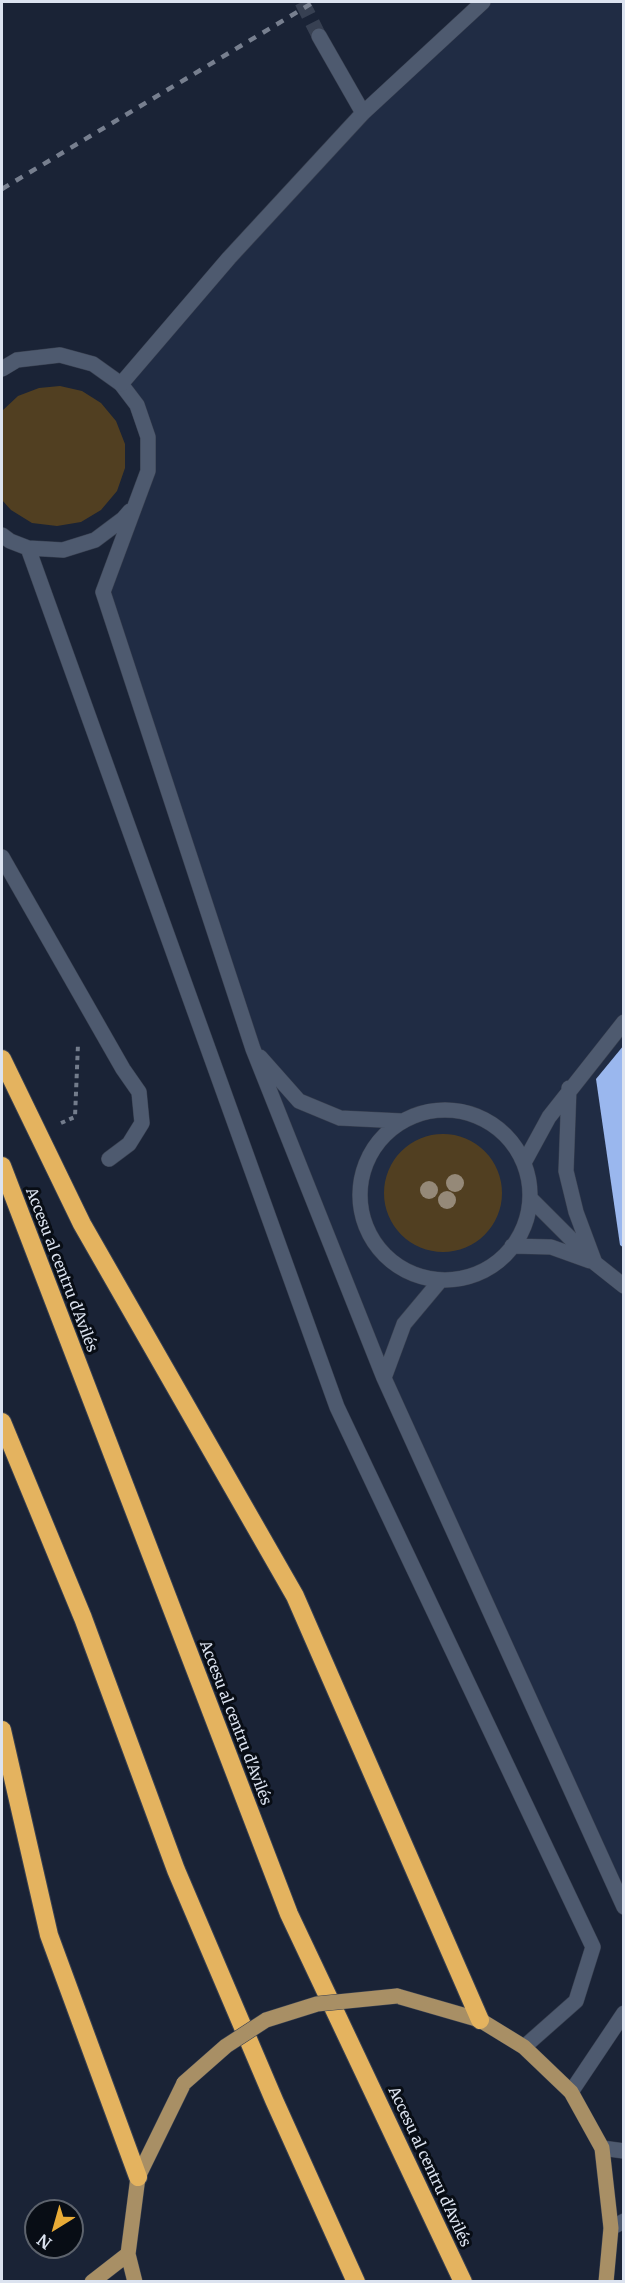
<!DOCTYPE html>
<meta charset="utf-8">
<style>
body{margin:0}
#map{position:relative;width:625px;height:2283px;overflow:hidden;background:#1a2336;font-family:Merriweather,serif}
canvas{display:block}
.frame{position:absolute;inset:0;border:3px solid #dce3f0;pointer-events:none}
.north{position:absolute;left:24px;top:2199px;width:60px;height:60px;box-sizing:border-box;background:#080d15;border:2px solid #5d636d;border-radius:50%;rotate:217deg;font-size:16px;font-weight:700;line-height:24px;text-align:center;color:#dce3f0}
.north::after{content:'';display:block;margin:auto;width:21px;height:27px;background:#e8ab37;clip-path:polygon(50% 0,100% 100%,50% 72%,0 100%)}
</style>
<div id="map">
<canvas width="625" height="2283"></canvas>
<div class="frame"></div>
<div class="north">N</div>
</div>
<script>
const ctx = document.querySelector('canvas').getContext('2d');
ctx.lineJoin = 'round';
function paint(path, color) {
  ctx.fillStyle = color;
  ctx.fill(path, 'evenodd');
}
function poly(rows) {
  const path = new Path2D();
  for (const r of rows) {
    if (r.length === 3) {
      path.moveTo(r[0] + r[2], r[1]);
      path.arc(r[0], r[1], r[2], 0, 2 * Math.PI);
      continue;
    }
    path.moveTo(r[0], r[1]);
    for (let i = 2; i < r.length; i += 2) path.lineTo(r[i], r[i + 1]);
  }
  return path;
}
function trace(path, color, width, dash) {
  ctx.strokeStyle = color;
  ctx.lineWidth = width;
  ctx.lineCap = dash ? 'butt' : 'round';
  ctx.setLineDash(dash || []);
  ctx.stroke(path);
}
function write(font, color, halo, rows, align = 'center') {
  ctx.font = font + ' Merriweather,serif';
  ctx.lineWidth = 6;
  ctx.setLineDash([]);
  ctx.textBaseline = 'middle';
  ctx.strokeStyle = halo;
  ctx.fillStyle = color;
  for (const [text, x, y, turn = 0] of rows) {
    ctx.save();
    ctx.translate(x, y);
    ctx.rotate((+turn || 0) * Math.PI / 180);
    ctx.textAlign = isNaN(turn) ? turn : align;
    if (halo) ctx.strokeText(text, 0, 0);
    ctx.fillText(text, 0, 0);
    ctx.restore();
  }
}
paint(poly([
 [483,2,623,2,623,1907,384,1378,253,1049,103,592,135,503,148,437,121,384,229,258]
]), '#202c44');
paint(poly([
 [60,386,82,391,101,403,116,421,125,444,125,468,117,491,101,510,81,522,57,526,32,523,11,510,2,500,2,411,18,396,39,388],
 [443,1193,59]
]), '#513f21');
paint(poly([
 [624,1045,624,1248,620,1245,596,1079]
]), '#9ab7ee');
trace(poly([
 [302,2,319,36]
]), '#374052', 15, [15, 8]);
const service = poly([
 [2,369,17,360,60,355,93,364,121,384,137,405,148,437,148,471,103,592,253,1049,384,1378,624,1907],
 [2,535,10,541,28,548,63,550,95,540,123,519,130,511],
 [28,548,337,1407,593,1947,576,2001,524,2047],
 [2,857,123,1069,139,1092,142,1123,129,1144,109,1159],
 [260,1057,299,1101,340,1118,402,1121],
 [569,1088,566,1171,576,1212,595,1263],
 [445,1195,85],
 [525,1161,549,1117,624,1022],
 [531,1199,595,1263,624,1286],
 [512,1246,551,1247,590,1261],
 [384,1378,404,1324,440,1281],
 [571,2092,624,2013],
 [602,2148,624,2151],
 [611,2228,624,2221]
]);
const minor = poly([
 [319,36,363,113],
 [121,384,229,258,363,113,483,2]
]);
const primary = poly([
 [397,1996,480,2020,524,2047,571,2092,602,2148,611,2228,606,2282],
 [92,2282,128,2254],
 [135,2282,128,2254,138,2177,184,2083]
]);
const motorway = poly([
 [2,1059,82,1224,295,1596,480,2020],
 [2,1166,289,1914,463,2282],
 [2,1422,83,1618,176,1870,274,2100,356,2282],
 [2,1730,49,1935,138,2177]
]);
trace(service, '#394050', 16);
trace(minor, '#394050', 16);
trace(primary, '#394050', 16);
trace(motorway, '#394050', 20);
trace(poly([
 [61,1123,75,1117,78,1044]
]), '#737c8c', 4, [4.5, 4.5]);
trace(service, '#4e5a6f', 15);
trace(minor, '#4e5a6f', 15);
trace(primary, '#a88f65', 15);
trace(motorway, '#e4b35f', 18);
trace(poly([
 [2,189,314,2]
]), '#777f8f', 4.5, [8, 8]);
const primaryBridge = poly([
 [184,2083,226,2046,266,2020,317,2004,397,1996]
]);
trace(primaryBridge, '#394050', 16, []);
trace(primaryBridge, '#a88f65', 15);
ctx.fillStyle = '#958978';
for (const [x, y] of [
 [455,1183],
 [429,1190],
 [447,1200]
]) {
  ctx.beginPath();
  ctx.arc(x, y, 9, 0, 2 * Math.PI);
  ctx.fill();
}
write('15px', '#dce3f0', '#080d15', [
 ["Accesu al centru d'Avilés",61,1270,69],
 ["Accesu al centru d'Avilés",235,1723,69],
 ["Accesu al centru d'Avilés",429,2167,65]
]);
</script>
